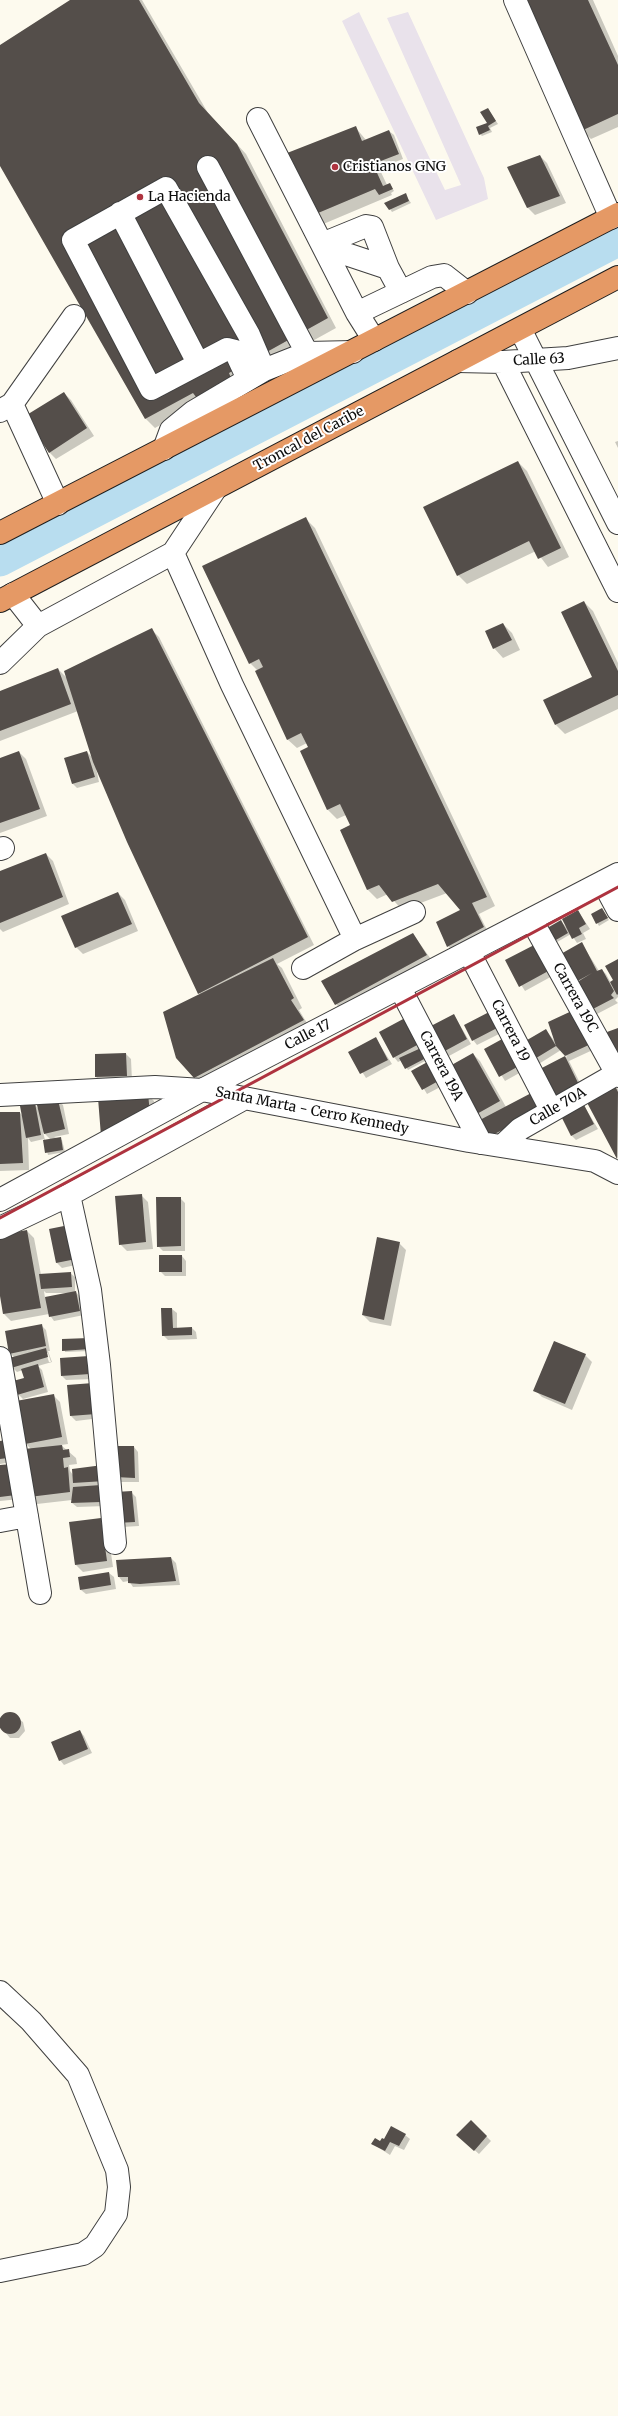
<!DOCTYPE html>
<style>
body{margin:0}
canvas{display:block;background:#fdfaee}
</style>
<canvas width="618" height="2416"></canvas>
<script>
const ctx = document.querySelector('canvas').getContext('2d');
ctx.lineJoin = 'round';
function paint(path, color) {
  ctx.fillStyle = color;
  ctx.fill(path, 'evenodd');
}
function poly(rows) {
  const path = new Path2D();
  for (const r of rows) {
    if (r.length === 3) {
      path.moveTo(r[0] + r[2], r[1]);
      path.arc(r[0], r[1], r[2], 0, 2 * Math.PI);
      continue;
    }
    path.moveTo(r[0], r[1]);
    for (let i = 2; i < r.length; i += 2) path.lineTo(r[i], r[i + 1]);
  }
  return path;
}
function trace(path, color, width, dash) {
  ctx.strokeStyle = color;
  ctx.lineWidth = width;
  ctx.lineCap = dash ? 'butt' : 'round';
  ctx.setLineDash(dash || []);
  ctx.stroke(path);
}
function write(font, color, halo, rows, align = 'center') {
  ctx.font = font + ' Merriweather,serif';
  ctx.lineWidth = 4;
  ctx.setLineDash([]);
  ctx.textBaseline = 'middle';
  ctx.strokeStyle = halo;
  ctx.fillStyle = color;
  for (const [text, x, y, turn = 0] of rows) {
    ctx.save();
    ctx.translate(x, y);
    ctx.rotate((+turn || 0) * Math.PI / 180);
    ctx.textAlign = isNaN(turn) ? turn : align;
    if (halo) ctx.strokeText(text, 0, 0);
    ctx.fillText(text, 0, 0);
    ctx.restore();
  }
}
paint(poly([
 [359,12,445,190,461,185,387,18,408,12,484,178,488,199,436,220,342,21]
]), '#e9e2eb');
paint(poly([
 [72,0,142,0,208,113,246,154,336,328,155,428,146,419,0,164,0,46],
 [523,0,593,0,618,56,618,127,591,139,582,130],
 [488,109,498,124,490,128,492,132,482,136,480,134,488,123],
 [356,128,366,140,389,131,394,135,403,159,379,168,387,185,390,184,394,191,391,193,392,195,321,225,312,215],
 [540,156,547,163,566,203,535,215,528,208,509,168],
 [405,194,411,203,392,212,390,209],
 [64,393,71,400,94,436,56,459,49,452],
 [618,441,618,448,615,442],
 [518,462,527,471,569,557,548,567,536,551,467,584,458,575],
 [306,519,315,528,495,906,479,914,488,932,453,951,448,946,462,910,447,893,402,910,388,894,377,899,368,890,341,831,352,826,346,815,337,819,328,810,301,752,309,748,307,743,297,748,287,739,258,671,250,663],
 [584,602,593,611,618,663,618,709,565,734,556,725,593,678],
 [503,624,512,633,520,650,503,658,494,648],
 [152,630,159,637,314,945,277,964,282,968,302,1008,299,1010,310,1028,202,1085,195,1077,200,995,95,763,99,782,77,788,73,784,87,752,93,758,78,711,0,741,0,693,58,669,68,679],
 [19,752,26,759,47,816,0,833,0,759],
 [46,854,53,861,69,904,3,932,0,929,0,872],
 [118,893,125,900,138,931,83,954,76,947],
 [602,909,609,920,599,926,592,914],
 [578,911,590,929,583,933,586,939,577,943,571,934,552,945,561,921,566,927],
 [413,934,433,962,343,1011,336,1004],
 [582,944,599,971,602,970,606,974,611,983,615,980,618,960,618,997,615,1000,618,1003,597,1014,560,955],
 [541,950,556,974,525,991,506,961],
 [493,1011,505,1031,477,1045,473,1040],
 [454,1015,471,1044,449,1056,444,1052],
 [405,1019,427,1060,408,1070,402,1060,398,1062,394,1057],
 [550,1023,597,1048,569,1061,587,1097,612,1083,618,1089,618,1159,585,1096,537,1071,567,1057,561,1050,534,1067,529,1062,546,1030,556,1043],
 [376,1039,392,1064,366,1078,350,1053],
 [485,1049,523,1071,505,1081],
 [126,1054,131,1059,132,1081,101,1082,96,1077,96,1055],
 [473,1054,480,1061,506,1107,552,1114,493,1146,482,1120,476,1114],
 [413,1071,446,1084,427,1094],
 [147,1094,154,1101,156,1121,109,1142],
 [58,1101,63,1105,69,1134,54,1137,62,1140,65,1152,48,1155,44,1139,31,1142,28,1138,29,1170,0,1171,0,1113,20,1113,23,1116,34,1104,39,1109],
 [43,1132,51,1140,45,1140],
 [583,1104,598,1129,576,1140,571,1135],
 [141,1195,148,1202,153,1249,127,1251,120,1244],
 [180,1198,185,1203,185,1251,163,1251,158,1246],
 [50,1230,80,1264,62,1268,57,1263],
 [27,1231,34,1238,41,1275,70,1273,75,1277,75,1291,80,1297,84,1315,54,1321,49,1314,11,1321,4,1314,0,1290],
 [44,1291,46,1293,70,1293,45,1298],
 [399,1243,406,1250,391,1326,370,1322,363,1315],
 [182,1256,186,1261,186,1276,165,1276,160,1271],
 [172,1309,177,1313,177,1328,192,1328,196,1332,197,1339,168,1340,163,1335],
 [41,1325,46,1330,50,1351,48,1351,52,1362,38,1366,42,1370,48,1392,23,1399,18,1394,25,1379,23,1370,17,1372,12,1367,14,1357,10,1353],
 [46,1353,48,1353,51,1362,49,1362],
 [63,1340,91,1351,65,1352],
 [585,1355,592,1362,572,1410,542,1397,535,1390],
 [88,1357,94,1379,66,1380,62,1376],
 [68,1386,100,1418,76,1421,71,1416],
 [53,1395,60,1402,68,1444,61,1445,76,1458,77,1464,69,1465,70,1471,73,1475,103,1466,106,1506,77,1507,72,1503,72,1500,37,1504,30,1497,31,1449,26,1444],
 [0,1442,12,1462,0,1464],
 [134,1447,138,1452,139,1482,121,1482,116,1477],
 [0,1466,20,1499,0,1501],
 [131,1492,136,1497,139,1526,122,1527],
 [100,1519,107,1526,113,1567,83,1572,76,1565],
 [171,1558,176,1563,180,1585,133,1587,129,1581,123,1582,119,1577,117,1561],
 [109,1573,114,1577,116,1589,86,1594,81,1590],
 [10,1713,23,1722,25,1731,19,1738,10,1738,0,1726,2,1717],
 [80,1731,84,1736,92,1753,64,1765,60,1760],
 [471,2121,491,2141,479,2154,462,2139],
 [405,2135,410,2139,404,2150,395,2146,390,2155,373,2144]
]), '#0003');
trace(poly([
 [0,561,618,241]
]), '#b8ddef', 31);
paint(poly([
 [70,0,139,0,199,103,237,144,328,318,229,373,231,378,196,397,193,393,145,419,0,166,0,45],
 [521,0,588,0,618,65,618,114,581,131],
 [488,108,496,121,488,126,490,130,479,135,476,127,487,123,480,112],
 [356,126,362,141,389,130,399,154,373,164,383,186,390,183,393,189,379,195,375,189,311,216,282,155],
 [540,155,560,196,527,208,507,167],
 [406,193,409,201,389,210,384,203],
 [64,392,87,428,49,453,25,416],
 [518,461,561,548,538,559,529,541,457,576,423,507],
 [306,517,487,897,472,903,484,927,447,947,436,922,460,910,438,884,392,902,379,885,367,890,340,830,350,825,340,804,327,810,300,751,308,747,301,733,287,740,255,671,263,667,259,659,249,664,202,566],
 [584,601,618,671,618,695,555,725,543,700,592,677,561,612],
 [503,623,512,640,493,649,485,631],
 [152,628,308,937,198,994,127,842,93,762,64,671],
 [58,668,71,704,0,731,0,691],
 [19,751,40,809,0,823,0,758],
 [87,751,95,777,72,784,64,758],
 [46,853,63,897,0,923,0,871],
 [118,892,132,924,75,948,61,916],
 [602,908,608,918,596,924,591,914],
 [578,910,586,924,579,928,582,934,572,939,562,919],
 [561,920,568,933,549,944,542,931],
 [413,933,427,955,335,1005,321,981],
 [582,942,597,971,602,969,614,991,611,995,614,998,591,1010,574,984,592,973,574,983,559,955],
 [536,944,552,969,519,987,505,960],
 [273,958,294,998,291,1000,304,1020,194,1078,176,1058,163,1012],
 [618,959,618,994,617,995,610,982,613,980,605,966],
 [576,1009,593,1043,565,1056,582,1091,553,1105,536,1071,565,1056,556,1046,548,1022],
 [493,1010,501,1026,472,1041,464,1025],
 [454,1014,467,1039,443,1052,429,1027],
 [405,1018,419,1044,393,1058,379,1032],
 [618,1028,618,1060,607,1032],
 [546,1029,556,1046,528,1063,522,1043],
 [376,1037,388,1060,360,1074,348,1052],
 [504,1038,519,1066,499,1077,484,1049],
 [421,1048,426,1058,405,1069,399,1058],
 [126,1053,127,1076,95,1077,95,1054],
 [473,1053,500,1101,475,1115,448,1067],
 [431,1060,442,1079,422,1090,411,1071],
 [613,1082,618,1092,617,1159,584,1097],
 [537,1090,546,1107,485,1139,476,1122],
 [148,1093,150,1114,101,1136,98,1098],
 [58,1100,65,1129,44,1134,37,1105],
 [35,1103,41,1135,26,1138,20,1106],
 [583,1103,594,1124,571,1136,560,1114],
 [0,1112,20,1112,23,1163,0,1164],
 [61,1137,63,1150,45,1153,43,1140],
 [142,1194,146,1242,119,1245,115,1196],
 [156,1197,181,1197,181,1246,157,1247],
 [69,1225,76,1259,56,1263,49,1229],
 [27,1230,41,1308,3,1314,0,1296,0,1235],
 [377,1237,400,1242,384,1320,362,1315],
 [159,1255,182,1255,182,1272,159,1272],
 [71,1272,72,1287,41,1289,39,1274],
 [76,1291,80,1311,49,1317,45,1297],
 [161,1308,172,1308,173,1328,192,1327,192,1335,162,1336],
 [42,1324,46,1346,9,1354,5,1331],
 [89,1338,90,1349,62,1351,62,1339],
 [554,1341,586,1354,565,1404,533,1391],
 [46,1348,48,1357,11,1368,9,1358],
 [89,1356,90,1374,61,1376,60,1358],
 [38,1364,44,1387,17,1395,13,1381,24,1378,21,1369],
 [93,1383,96,1414,70,1416,67,1385],
 [54,1394,62,1437,25,1444,16,1401],
 [5,1440,8,1458,0,1459,0,1441],
 [62,1445,63,1450,69,1449,70,1457,63,1458,64,1468,68,1467,70,1492,29,1497,24,1449],
 [114,1446,134,1446,135,1478,115,1477],
 [12,1464,16,1495,0,1497,0,1465],
 [103,1465,105,1481,73,1483,72,1469],
 [101,1485,101,1502,71,1503,73,1487],
 [132,1491,135,1522,116,1523,115,1492],
 [101,1518,107,1561,75,1565,69,1522],
 [171,1557,176,1581,140,1584,128,1583,128,1577,118,1577,116,1560],
 [109,1572,111,1585,80,1590,78,1577],
 [10,1723,11],
 [80,1730,88,1749,59,1761,51,1742],
 [471,2120,487,2136,474,2151,456,2135],
 [391,2126,406,2134,399,2146,390,2142,385,2151,371,2144,375,2138,380,2141,382,2138,384,2139]
]), '#544e4a');
const minor = poly([
 [515,0,611,218],
 [258,119,357,313],
 [208,167,307,353],
 [120,213,198,363],
 [329,241,337,251,388,268],
 [322,244,366,226,372,227,388,268,401,292],
 [520,329,618,523],
 [374,340,357,313,432,277,444,275,467,293],
 [458,361,503,362,568,358,618,348],
 [503,362,618,591],
 [248,379,235,351,227,349,151,389,73,240,166,188,249,335,264,370],
 [12,404,58,504],
 [0,411,12,404,74,316],
 [164,449,171,430,193,412,264,370,307,353,353,352],
 [173,553,232,685,355,939],
 [13,594,38,626],
 [0,663,38,626,173,553,216,488],
 [0,849,3,848],
 [603,882,618,910],
 [531,919,618,1076],
 [469,952,551,1110],
 [303,968,355,939,414,912],
 [400,988,481,1143],
 [0,1095,155,1087,202,1090,469,1141,595,1161,618,1173],
 [502,1146,520,1129,618,1073],
 [69,1195,245,1098],
 [0,1200,202,1090,618,874],
 [0,1228,69,1195,90,1290,99,1365,115,1543],
 [0,1358,40,1593],
 [0,1521,27,1516],
 [0,1992,31,2021,78,2075,117,2170,119,2187,116,2214,95,2246,83,2254,0,2271]
]);
const highway = poly([
 [0,533,618,214],
 [0,601,618,277]
]);
trace(minor, '#404040', 24);
trace(highway, '#1e1e1e', 24);
trace(minor, '#fff', 22);
trace(highway, '#e59965', 22);
trace(poly([
 [0,1218,618,887]
]), '#ae333f', 3);
for (const [x, y, r, color] of [
 [335,167,4,"#ae333f"],
 [140,197,4,"#ae333f"]
]) {
  const dot = new Path2D();
  dot.arc(x, y, r, 0, 2 * Math.PI);
  ctx.fillStyle = color;
  ctx.fill(dot);
  trace(dot, '#fff', 1.5);
}
write('14px', '#0d0d0d', '#fff', [
 ["Cristianos GNG",343,167],
 ["La Hacienda",148,197]
], 'left');
write('14px', '#0d0d0d', '#fff', [
 ["Calle 63",539,360,-3],
 ["Troncal del Caribe",309,439,-28],
 ["Carrera 19C",575,998,61],
 ["Carrera 19",510,1031,63],
 ["Calle 17",308,1035,-27],
 ["Carrera 19A",441,1066,62],
 ["Calle 70A",558,1107,-30],
 ["Santa Marta - Cerro Kennedy",312,1111,11]
]);
</script>
